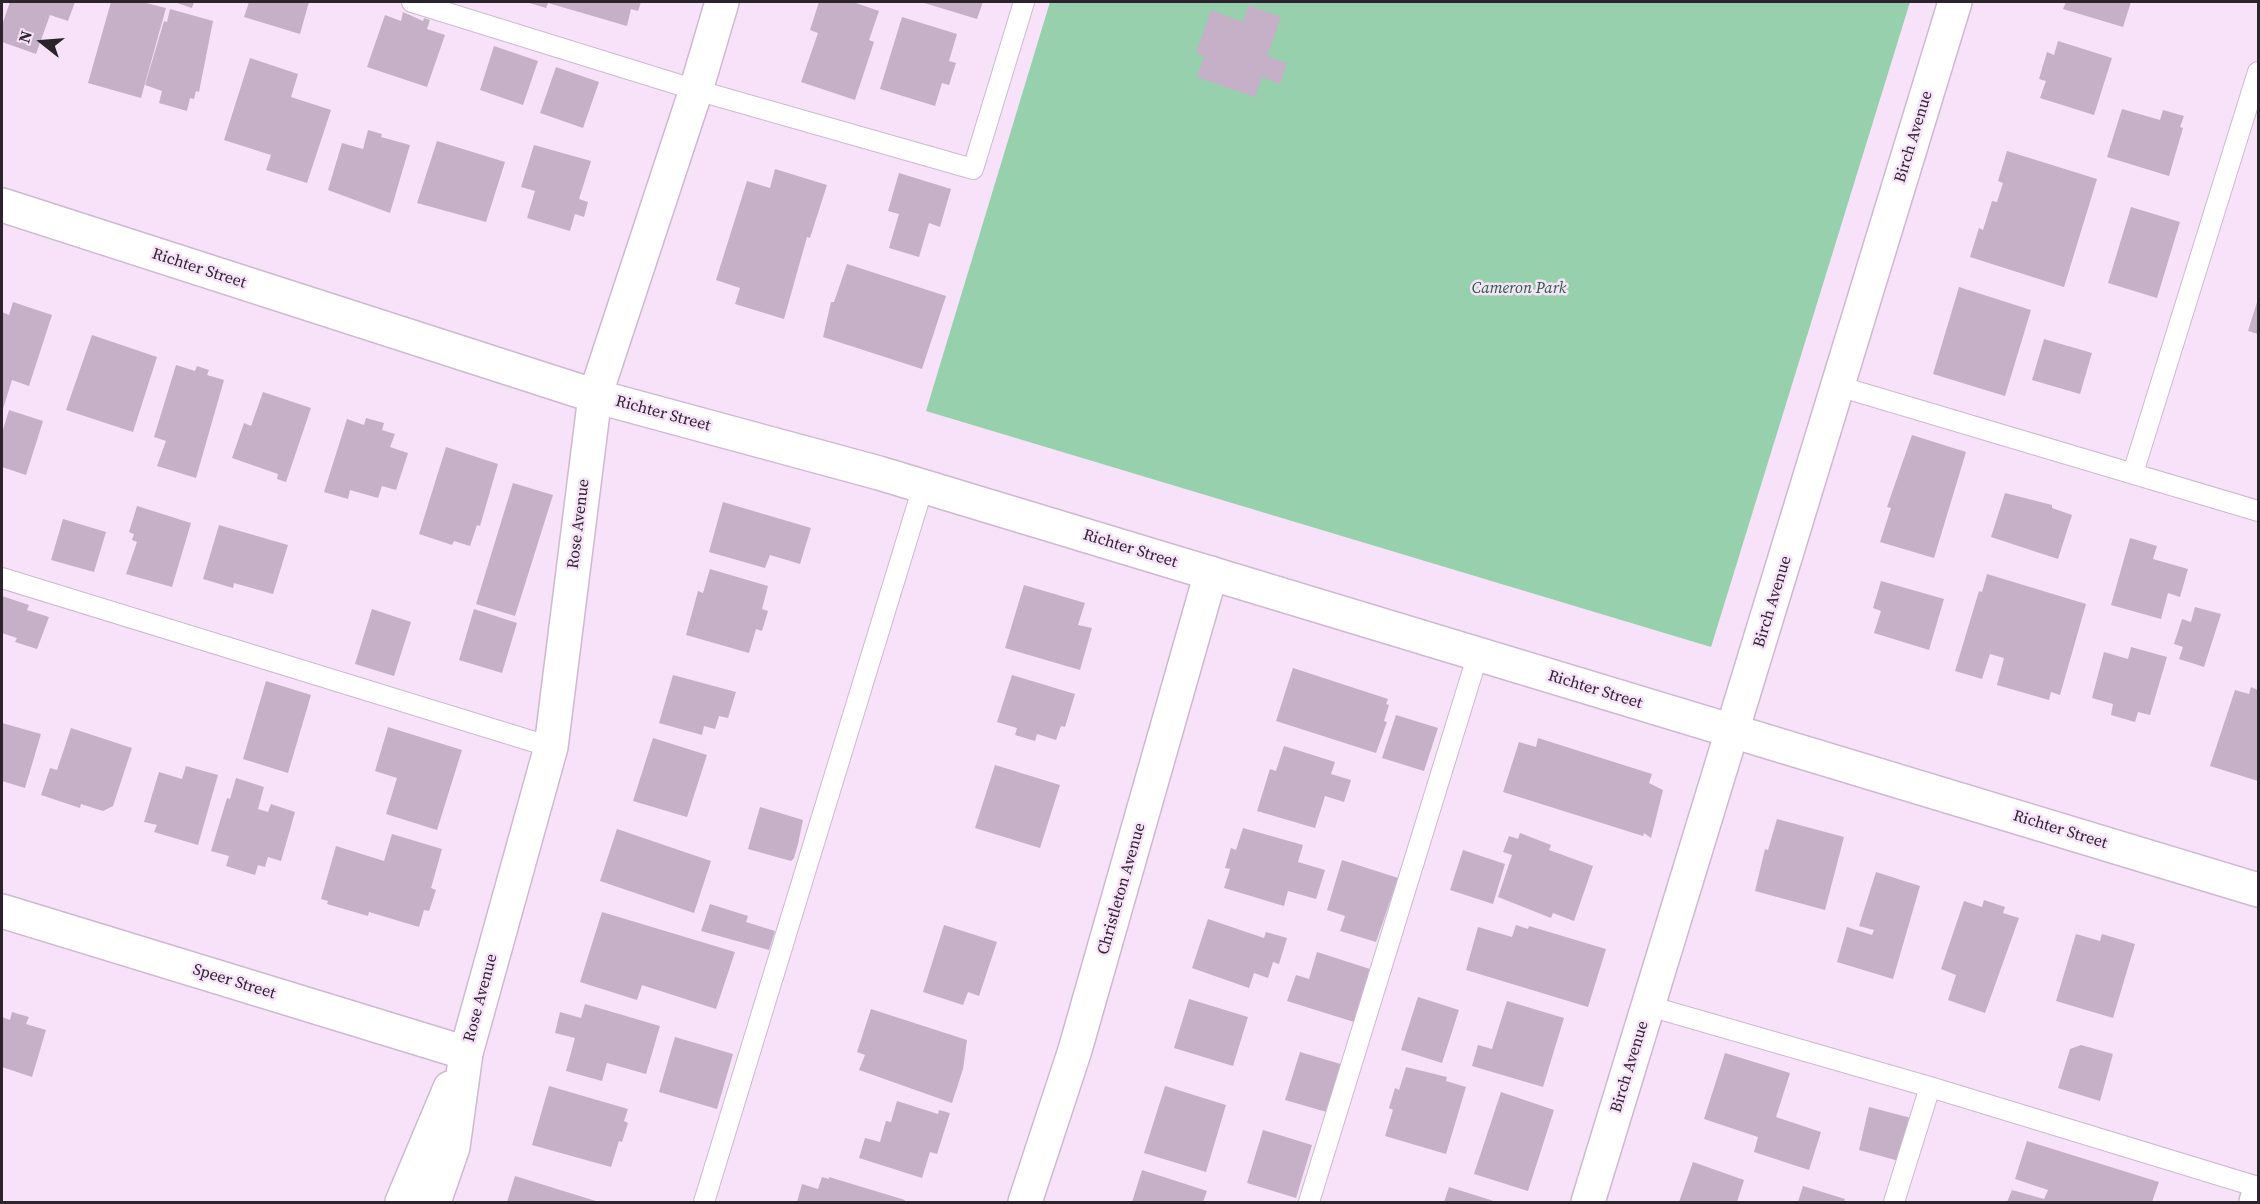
<!DOCTYPE html>
<style>
body{margin:0}
#map{position:relative;width:2260px;height:1204px;overflow:hidden;background:#f7e2f9;font-family:"Source Serif 4",serif}
canvas{display:block}
.frame{position:absolute;inset:0;border:3px solid #2c242d;pointer-events:none}
.north{position:absolute;left:12px;top:12px;width:60px;height:60px;-webkit-text-stroke:4px #f7e2f9;paint-order:stroke;rotate:287deg;font-size:16px;font-weight:700;line-height:24px;text-align:center;color:#2c242d}
.north::after{content:'';display:block;margin:auto;width:21px;height:27px;background:#2c242d;clip-path:polygon(50% 0,100% 100%,50% 72%,0 100%)}
</style>
<div id="map">
<canvas width="2260" height="1204"></canvas>
<div class="frame"></div>
<div class="north">N</div>
</div>
<script>
const ctx = document.querySelector('canvas').getContext('2d');
ctx.lineJoin = 'round';
function paint(path, color) {
  ctx.fillStyle = color;
  ctx.fill(path, 'evenodd');
}
function poly(rows) {
  const path = new Path2D();
  for (const r of rows) {
    path.moveTo(r[0], r[1]);
    for (let i = 2; i < r.length; i += 2) path.lineTo(r[i], r[i + 1]);
  }
  return path;
}
function trace(path, color, width, dash) {
  ctx.strokeStyle = color;
  ctx.lineWidth = width;
  ctx.lineCap = dash ? 'butt' : 'round';
  ctx.setLineDash(dash || []);
  ctx.stroke(path);
}
function write(font, color, halo, rows, align = 'center') {
  ctx.font = font + ' "Source Serif 4",serif';
  ctx.lineWidth = 5;
  ctx.setLineDash([]);
  ctx.textBaseline = 'middle';
  ctx.strokeStyle = halo;
  ctx.fillStyle = color;
  for (const [text, x, y, turn = 0] of rows) {
    ctx.save();
    ctx.translate(x, y);
    ctx.rotate((+turn || 0) * Math.PI / 180);
    ctx.textAlign = isNaN(turn) ? turn : align;
    if (halo) ctx.strokeText(text, 0, 0);
    ctx.fillText(text, 0, 0);
    ctx.restore();
  }
}
paint(poly([
 [1050,2,1910,2,1711,647,926,411]
]), '#97d0ac');
paint(poly([
 [10,2,75,2,68,21,50,15,36,54,2,42,2,25],
 [111,2,142,2,166,8,141,98,88,83],
 [174,2,194,2,192,8],
 [249,2,309,2,300,34,244,17],
 [526,2,641,2,638,11,631,9,627,26,548,3,546,8],
 [819,2,853,2,879,11,869,40,874,42,855,100,801,82,818,33,810,30],
 [921,2,983,2,977,19],
 [2066,2,2131,2,2123,27,2063,9],
 [1249,5,1281,17,1267,56,1287,63,1280,84,1262,77,1255,97,1197,77,1204,56,1196,53,1211,10,1243,22],
 [170,9,213,21,199,92,196,91,194,99,190,98,187,111,159,103,162,91,145,85,164,21,167,22],
 [403,12,423,21,424,18,430,20,427,29,445,35,427,87,367,67,385,15,401,21],
 [902,17,957,34,949,61,956,63,949,85,942,83,935,106,880,89],
 [2058,41,2112,58,2094,115,2040,98,2046,81,2039,79,2047,52,2054,55],
 [494,46,538,61,523,105,480,90],
 [250,58,298,74,291,97,331,110,307,183,266,170,271,155,224,140],
 [556,67,599,82,583,128,540,113],
 [2122,109,2160,120,2163,110,2184,116,2180,127,2183,128,2169,176,2107,157],
 [368,130,382,134,381,137,410,145,390,213,328,190,342,143,363,149],
 [437,141,505,162,486,222,417,203],
 [534,145,591,161,579,199,588,202,584,217,575,214,570,231,527,218,535,191,521,187],
 [2007,151,2097,179,2064,287,1970,257,1979,228,1983,230,1992,201,1997,202,2003,183,1998,181],
 [775,169,827,185,810,238,807,237,784,319,735,304,740,288,716,280,747,181,770,188],
 [899,173,951,189,940,227,929,223,919,257,889,248,899,214,888,211],
 [2131,207,2180,222,2157,298,2108,283],
 [847,264,946,296,922,369,823,337,831,302,834,302],
 [1959,287,2031,310,2005,396,1933,374],
 [2258,299,2258,334,2248,331],
 [13,302,52,315,29,386,12,380,2,412,2,312,9,315],
 [92,335,157,357,133,432,66,410],
 [2044,339,2092,353,2080,394,2032,380],
 [176,365,195,371,197,366,209,370,207,375,224,380,196,478,157,466,166,441,154,437],
 [263,392,311,408,286,482,277,479,278,474,232,458,244,423,251,426],
 [9,410,43,421,26,475,2,467,2,433],
 [366,418,384,423,382,430,395,434,390,447,408,453,396,490,382,486,378,498,350,490,348,499,324,492,347,419,364,425],
 [1912,435,1966,452,1934,558,1880,542,1891,508,1887,507],
 [446,447,498,464,480,526,477,525,470,546,454,541,452,545,419,534],
 [513,483,553,495,515,616,476,604],
 [2005,493,2052,505,2052,508,2072,515,2058,559,1991,537],
 [723,502,811,528,800,564,770,555,765,568,709,552],
 [137,506,191,523,172,587,126,574,137,542,132,540,134,534,129,532],
 [63,519,106,532,94,572,51,560],
 [219,525,288,545,273,594,234,583,233,588,203,579],
 [2130,538,2157,546,2153,559,2188,569,2180,597,2168,593,2161,619,2111,605],
 [710,569,768,586,762,609,768,611,762,631,756,629,749,653,686,635,698,591,703,593],
 [1987,574,2086,604,2060,695,2051,692,2049,700,1997,685,2004,658,1990,654,1982,679,1955,671,1979,591,1982,592],
 [1881,581,1944,599,1929,650,1874,633,1881,611,1873,608],
 [1024,585,1085,603,1078,625,1092,628,1080,670,1005,648],
 [2,596,29,605,27,610,49,617,37,649,15,642,17,638,2,633],
 [2195,607,2221,614,2204,667,2179,659,2183,647,2174,644,2182,619,2191,622],
 [372,609,411,622,394,676,355,664],
 [474,609,517,623,502,673,459,660],
 [2131,647,2167,657,2150,715,2138,712,2135,722,2111,715,2113,704,2092,698,2104,652,2128,659],
 [1293,668,1388,699,1386,704,1389,705,1384,721,1387,722,1376,753,1276,721],
 [673,675,736,692,728,718,719,716,715,729,704,726,702,735,659,723],
 [1012,675,1075,694,1065,727,1061,726,1056,740,1037,734,1035,741,1015,735,1017,728,997,722],
 [266,681,311,695,288,773,243,759],
 [2251,687,2258,690,2258,781,2210,766,2235,690,2249,694],
 [1396,715,1438,728,1424,771,1382,758],
 [2,723,41,734,25,788,2,781],
 [388,727,462,750,437,830,386,814,397,778,375,771],
 [71,728,132,748,113,806,103,811,81,804,80,808,41,795,50,768,57,770],
 [653,738,707,755,687,817,633,801],
 [1538,738,1652,774,1649,783,1663,790,1651,838,1644,833,1643,836,1503,792,1519,742,1536,747],
 [1284,746,1335,762,1331,774,1351,780,1344,802,1325,796,1315,828,1257,811,1270,769,1276,771],
 [995,765,1060,785,1040,848,975,828],
 [186,766,218,775,198,845,154,832,157,825,144,822,159,772,182,779],
 [236,778,264,787,258,809,268,812,271,804,295,812,281,861,268,857,265,867,258,865,255,875,226,866,229,856,211,851,227,798,230,799],
 [760,807,803,820,798,844,794,858,791,861,748,849],
 [1777,819,1844,837,1825,910,1755,891,1765,849,1768,850],
 [1243,828,1303,845,1298,862,1325,870,1316,899,1288,891,1284,906,1224,888,1230,869,1225,868,1231,848,1236,850],
 [617,829,711,861,694,913,600,881],
 [1520,833,1551,845,1549,850,1593,866,1574,921,1553,913,1551,918,1498,897,1512,855,1503,852,1509,836,1518,839],
 [392,834,442,849,431,888,436,890,429,911,424,910,419,927,369,912,368,916,327,904,328,901,321,899,336,846,384,861],
 [1463,850,1505,864,1493,904,1450,890],
 [1342,860,1398,878,1376,942,1340,931,1345,916,1327,910],
 [1876,872,1920,886,1893,979,1837,962,1847,927,1872,935,1874,930,1859,926],
 [1984,900,2005,907,2003,913,2019,918,1985,1013,1948,1000,1956,975,1941,969,1964,901,1982,907],
 [710,904,748,916,746,922,775,931,769,950,701,931],
 [602,912,735,952,716,1009,642,985,637,1000,580,982],
 [1208,919,1264,938,1266,932,1287,938,1279,964,1273,962,1268,978,1254,973,1249,988,1192,968],
 [944,925,997,942,979,996,968,992,963,1005,923,992],
 [1516,925,1528,929,1529,926,1606,949,1588,1007,1466,970,1478,927,1512,937],
 [2076,934,2100,941,2102,934,2135,944,2113,1018,2056,1001],
 [1317,952,1370,969,1354,1022,1287,1001,1296,975,1309,979],
 [1418,997,1459,1010,1442,1063,1401,1050],
 [1189,999,1248,1017,1233,1066,1174,1048],
 [1507,1001,1564,1018,1543,1087,1472,1066,1478,1045,1492,1049],
 [585,1004,660,1026,646,1074,607,1063,602,1081,566,1071,575,1038,555,1033,560,1012,581,1018],
 [871,1009,967,1040,963,1069,952,1103,859,1070,865,1055,857,1052],
 [12,1012,29,1017,26,1024,46,1030,32,1077,2,1067,2,1017,10,1020],
 [675,1037,733,1054,717,1109,659,1092],
 [2081,1045,2113,1054,2100,1101,2058,1088,2070,1049],
 [1300,1052,1344,1065,1330,1113,1285,1100],
 [1725,1053,1790,1073,1776,1117,1821,1132,1809,1170,1754,1152,1758,1137,1704,1119],
 [1406,1067,1447,1077,1446,1081,1466,1087,1446,1154,1385,1136,1393,1110,1389,1108,1395,1088,1399,1090],
 [549,1086,628,1109,624,1121,628,1123,622,1142,619,1141,611,1167,532,1145],
 [1165,1086,1226,1105,1206,1172,1144,1153],
 [1501,1092,1554,1110,1528,1191,1474,1174],
 [897,1101,938,1114,939,1110,950,1113,937,1154,930,1152,922,1178,859,1158,865,1138,880,1142,886,1121,891,1122],
 [1869,1107,1911,1118,1899,1161,1859,1150],
 [1263,1130,1312,1145,1296,1198,1247,1183],
 [2027,1141,2159,1182,2152,1202,2007,1202,2012,1190,2044,1199,2048,1190,2015,1179],
 [1693,1162,1744,1180,1737,1202,1679,1202],
 [1142,1170,1207,1191,1203,1202,1132,1202],
 [515,1176,599,1202,507,1202],
 [822,1177,829,1179,829,1177,905,1200,904,1202,797,1202,802,1184,818,1189],
 [1803,1186,1845,1199,1844,1202,1798,1202],
 [1449,1187,1497,1202,1444,1202]
]), '#c5b0c7');
const service = poly([
 [412,2,696,90,973,169,1024,2],
 [1838,386,2258,511],
 [2133,473,2258,72],
 [2,578,551,747],
 [1649,1006,1930,1087,2258,1187],
 [704,1202,923,487],
 [1309,1202,1478,654],
 [1894,1202,1930,1087]
]);
const minor = poly([
 [2,911,466,1053],
 [1025,1202,1075,1050,1211,573],
 [1588,1202,1955,2],
 [2256,1202,2258,1195]
]);
const tertiary = poly([
 [402,1202,450,1088],
 [434,1202,453,1147,466,1053,551,747,595,396,696,90,722,2]
]);
const secondary = poly([
 [2,205,595,396,879,473,2258,890]
]);
trace(service, '#ceb9d0', 22);
trace(minor, '#ceb9d0', 36);
trace(tertiary, '#ceb9d0', 36);
trace(secondary, '#ceb9d0', 36);
trace(service, '#fff', 20);
trace(minor, '#fff', 33);
trace(tertiary, '#fff', 33);
trace(secondary, '#fff', 33);
write('16px', '#2c242d', '#f7e2f9', [
 ["Birch Avenue",1914,137,-73],
 ["Richter Street",199,269,18],
 ["Richter Street",663,414,15],
 ["Rose Avenue",579,524,-83],
 ["Richter Street",1130,549,17],
 ["Birch Avenue",1773,602,-73],
 ["Richter Street",1595,690,17],
 ["Richter Street",2060,830,17],
 ["Christleton Avenue",1122,889,-74],
 ["Speer Street",234,982,17],
 ["Rose Avenue",481,998,-75],
 ["Birch Avenue",1630,1067,-73]
]);
write('italic 16px', '#1e5e3c', '#f7e2f9', [
 ["Cameron Park",1519,289]
]);
</script>
